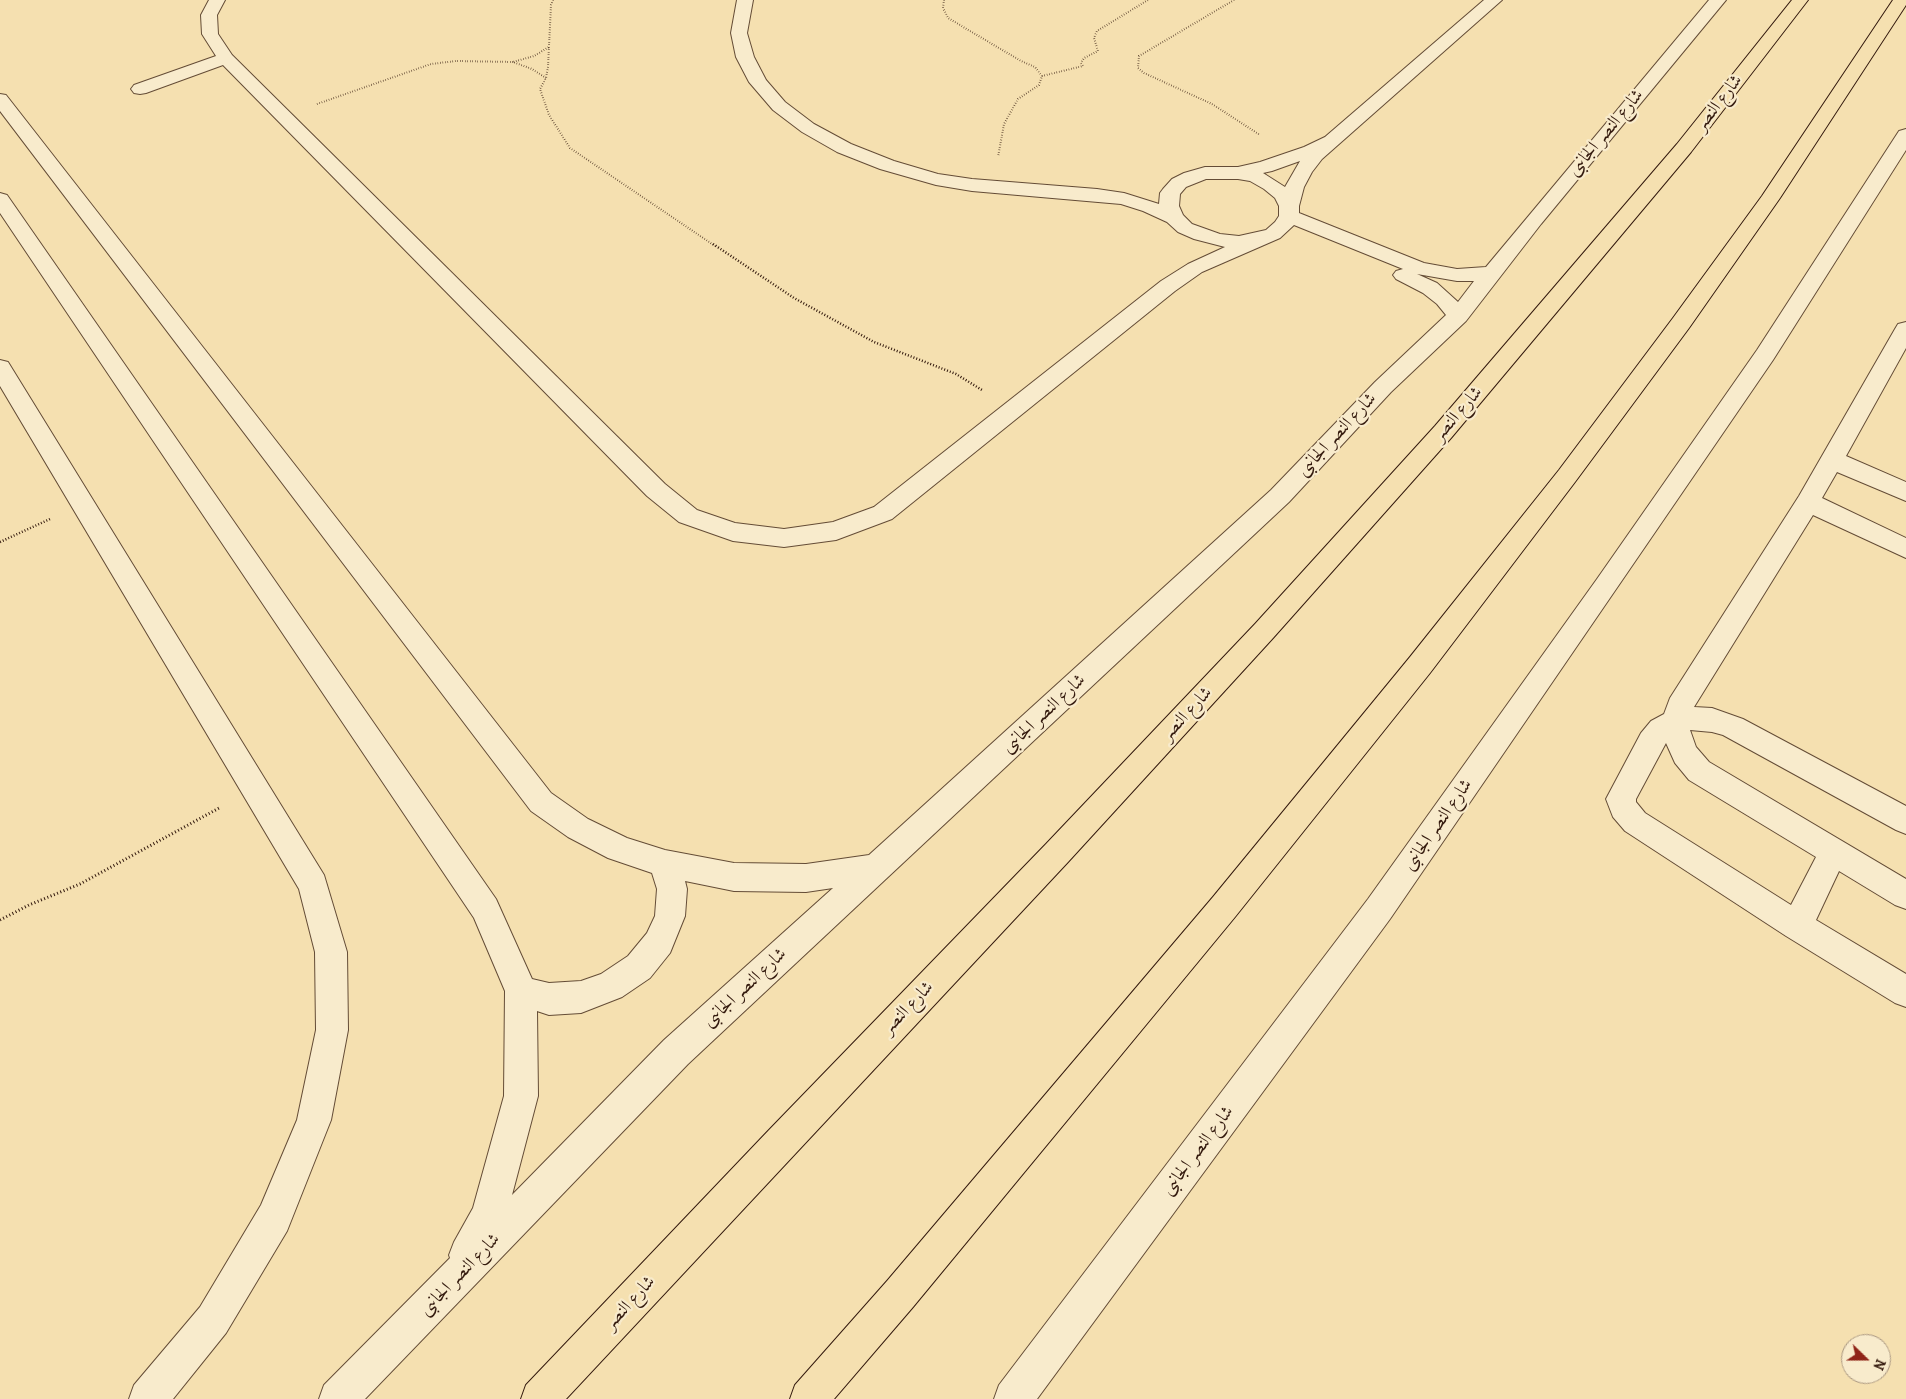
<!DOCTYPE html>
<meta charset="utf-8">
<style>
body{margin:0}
#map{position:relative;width:1906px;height:1399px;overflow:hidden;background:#f5e0b0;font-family:Alegreya,serif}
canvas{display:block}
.north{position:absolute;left:1841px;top:1334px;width:50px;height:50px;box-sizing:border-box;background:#f8ebcc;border:1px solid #aa9780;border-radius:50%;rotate:112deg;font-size:14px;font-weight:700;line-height:20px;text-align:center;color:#341a0e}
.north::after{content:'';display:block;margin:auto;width:18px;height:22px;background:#8f2418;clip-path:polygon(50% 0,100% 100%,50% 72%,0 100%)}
</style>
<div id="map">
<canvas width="1906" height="1399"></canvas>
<div class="north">N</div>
</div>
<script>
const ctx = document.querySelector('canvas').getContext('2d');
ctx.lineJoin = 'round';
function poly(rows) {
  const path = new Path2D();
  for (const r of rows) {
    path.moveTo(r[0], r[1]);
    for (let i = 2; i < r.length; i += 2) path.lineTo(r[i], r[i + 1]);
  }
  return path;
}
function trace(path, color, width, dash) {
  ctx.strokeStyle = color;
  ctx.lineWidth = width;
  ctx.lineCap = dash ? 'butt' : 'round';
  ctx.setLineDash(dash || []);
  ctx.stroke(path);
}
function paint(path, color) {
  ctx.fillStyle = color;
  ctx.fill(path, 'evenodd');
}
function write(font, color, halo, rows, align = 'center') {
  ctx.font = font + ' Alegreya,Amiri,serif';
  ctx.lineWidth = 4.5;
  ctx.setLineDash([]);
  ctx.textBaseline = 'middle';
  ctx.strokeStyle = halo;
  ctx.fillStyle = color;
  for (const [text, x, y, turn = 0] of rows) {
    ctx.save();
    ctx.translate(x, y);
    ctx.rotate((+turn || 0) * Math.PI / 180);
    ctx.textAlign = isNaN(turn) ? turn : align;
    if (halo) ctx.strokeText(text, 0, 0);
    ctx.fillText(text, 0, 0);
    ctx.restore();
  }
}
const minor = poly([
 [209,0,225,0,217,15,218,34,232,55,665,484,697,510,735,523,784,529,833,522,874,507,1161,281,1188,264,1225,247,1194,239,1178,232,1167,222,1143,211,1121,204,972,191,936,185,880,169,837,152,802,132,773,110,749,82,736,57,731,33,737,0,753,0,747,33,754,57,766,80,785,102,814,124,851,144,894,161,938,174,972,179,1097,189,1124,193,1159,204,1160,193,1163,189,1172,179,1184,173,1205,167,1238,167,1260,162,1304,147,1325,137,1484,0,1502,0,1322,159,1312,172,1304,187,1299,206,1299,213,1424,263,1457,269,1486,267,1709,0,1726,0,1541,224,1466,321,1391,392,1289,502,688,1064,365,1399,319,1399,324,1385,450,1258,449,1255,454,1242,473,1208,504,1096,505,991,474,918,0,213,0,193,7,195,496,899,532,979,549,983,581,981,601,974,628,956,647,933,655,916,657,889,652,873,608,858,568,837,531,811,0,111,0,94,6,95,551,793,588,819,627,838,665,850,734,863,806,864,869,855,1271,490,1375,382,1446,315,1437,304,1423,293,1396,279,1393,275,1396,271,1403,269,1294,225,1280,238,1202,272,1175,291,892,519,836,540,784,547,733,541,679,522,647,496,223,65,146,93,140,94,134,93,131,89,134,85,216,56,202,34,201,15,209,0],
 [1300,161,1285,187,1263,173,1272,171,1300,161],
 [1206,179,1238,179,1250,181,1264,189,1275,198,1279,206,1279,216,1275,222,1266,230,1239,236,1220,234,1192,224,1183,215,1179,206,1180,194,1186,187,1206,179],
 [1417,274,1457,281,1474,281,1458,302,1437,283,1417,274],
 [685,881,734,891,806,892,833,888,664,1040,512,1195,538,1096,537,1011,549,1015,581,1013,622,997,650,978,670,953,685,916,687,889,685,881],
 [1906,129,1906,150,1773,360,1390,919,1037,1399,994,1399,999,1385,1368,899,1597,579,1757,350,1899,131,1906,129],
 [1906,322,1906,348,1846,456,1906,482,1906,501,1837,472,1822,498,1906,538,1906,558,1813,515,1694,707,1712,708,1743,719,1906,806,1906,834,1896,830,1723,735,1712,732,1690,730,1696,747,1709,762,1906,879,1906,909,1895,905,1839,871,1816,920,1906,974,1906,1007,1895,1003,1786,936,1625,831,1613,817,1606,799,1641,733,1651,721,1664,714,1670,698,1799,496,1895,329,1898,324,1906,322],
 [1666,743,1675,763,1689,780,1816,857,1791,905,1645,813,1636,802,1636,799,1666,743],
 [0,360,8,362,324,875,347,952,348,1030,331,1120,287,1231,226,1333,173,1399,129,1399,134,1385,200,1307,261,1205,297,1120,316,1030,315,952,299,889,0,386,0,360]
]);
const major = poly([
 [1792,0,1808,0,1691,152,1451,438,1273,638,1068,862,566,1399,521,1399,526,1385,769,1130,1046,844,1255,624,1435,426,1677,144,1792,0],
 [1893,0,1906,0,1906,5,1780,198,1689,328,1575,482,1430,673,1235,917,913,1307,834,1399,790,1399,795,1385,887,1281,1213,897,1410,657,1559,470,1673,318,1762,196,1893,0]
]);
trace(minor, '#644c36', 2);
trace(major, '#341a0e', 2);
trace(poly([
 [553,0,551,5,548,67,546,78,540,89,549,115,570,148,715,246],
 [944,0,943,8,948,18,1021,61,1035,67,1042,76,1039,85,1018,99,1004,124,998,157],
 [1234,0,1139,56,1138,68,1144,73,1212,104,1260,135],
 [1042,76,1083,66,1081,63,1084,58,1098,51,1094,38,1097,31,1148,0],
 [546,78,532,69,513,62,534,56,549,47],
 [317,104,431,64,456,61,513,62]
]), '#341a0e', 2, [0.5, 2]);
trace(poly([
 [713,244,794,298,874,342,956,374,982,390],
 [0,542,50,519]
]), '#341a0e', 2.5, [1, 2]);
trace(poly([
 [0,920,29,905,80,884,221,807]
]), '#341a0e', 3, [1, 2.5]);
paint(minor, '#f8ebcc');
paint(major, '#f5e0b0');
write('18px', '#341a0e', '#f8ebcc', [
 ["شارع النصر",1719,103,-52],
 ["شارع النصر الجانبى",1606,133,-50],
 ["شارع النصر",1458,414,-49],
 ["شارع النصر الجانبى",1337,435,-47],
 ["شارع النصر الجانبى",1044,714,-43],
 ["شارع النصر",1187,714,-47],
 ["شارع النصر الجانبى",1438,825,-55],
 ["شارع النصر الجانبى",745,988,-43],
 ["شارع النصر",908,1008,-46],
 ["شارع النصر الجانبى",1198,1151,-53],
 ["شارع النصر الجانبى",460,1275,-46],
 ["شارع النصر",630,1303,-47]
]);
</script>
